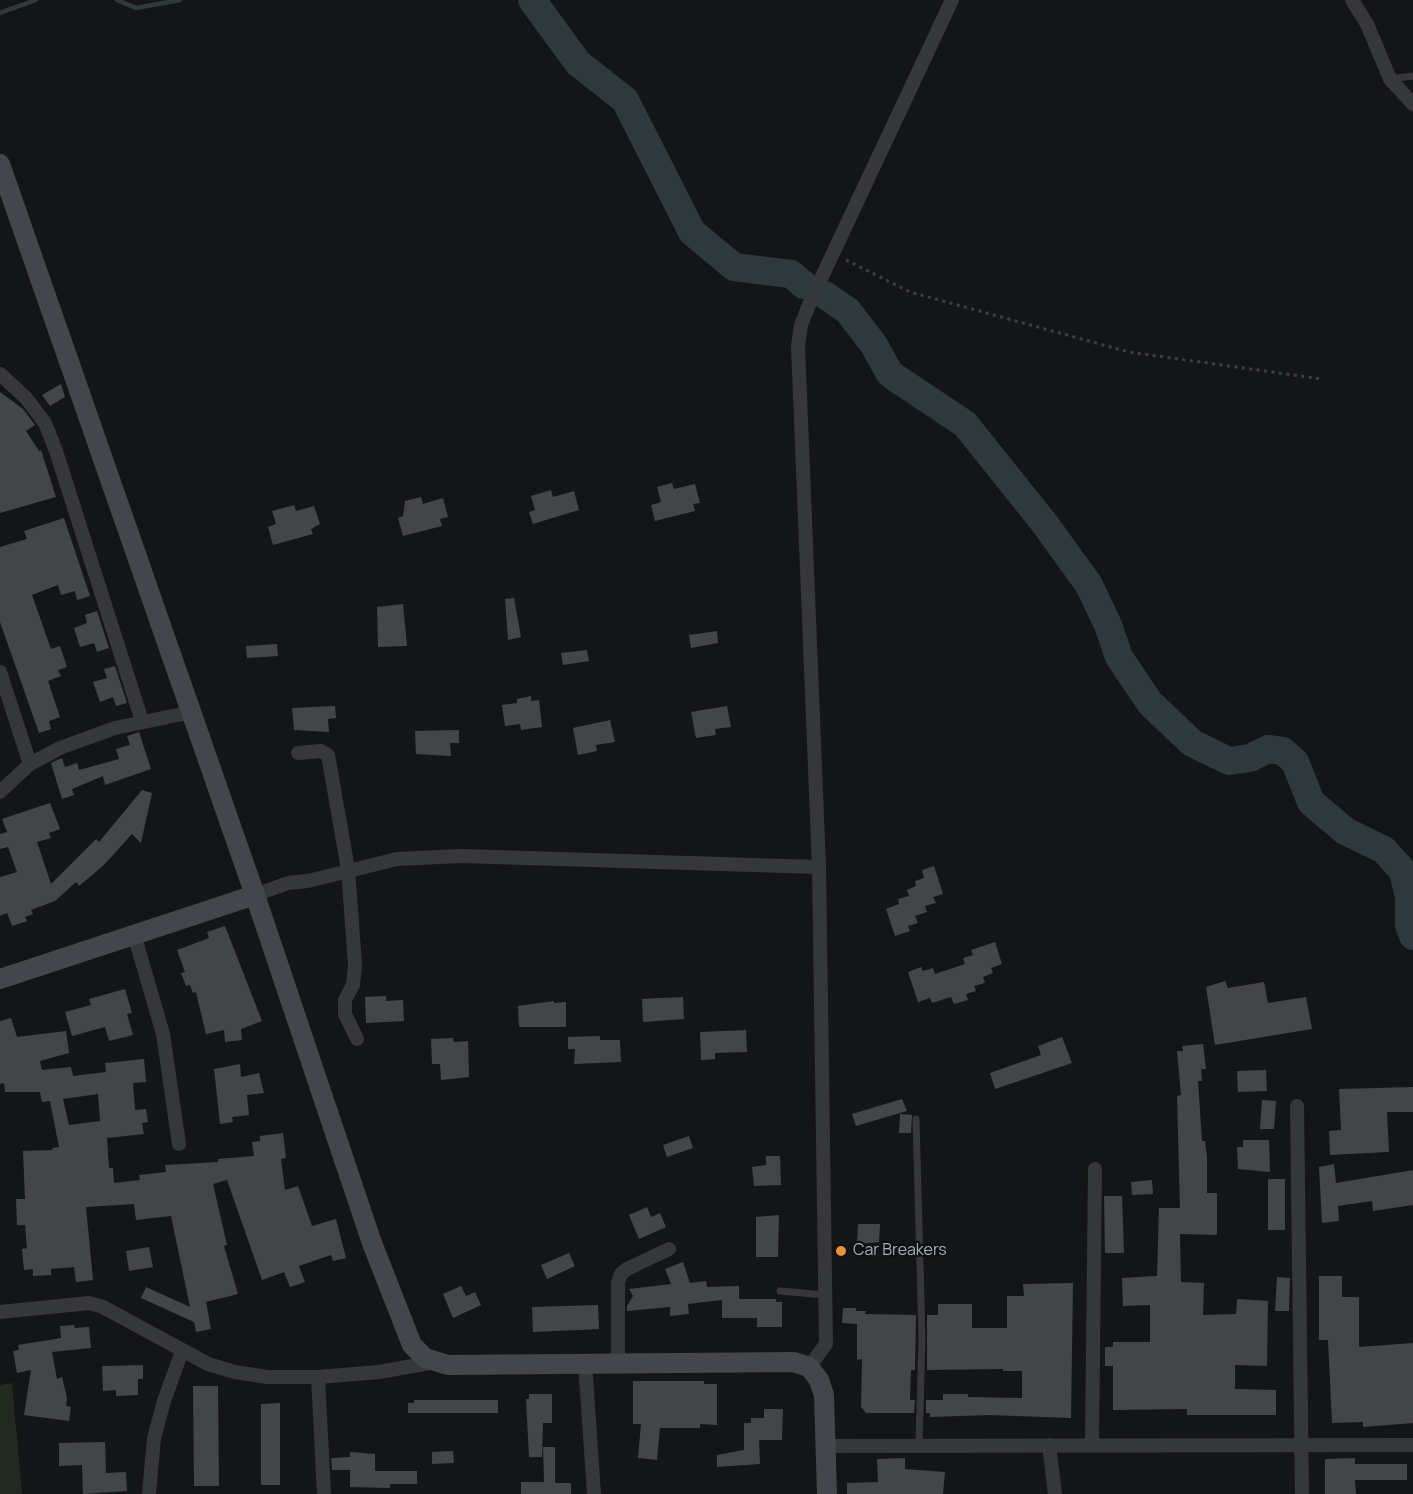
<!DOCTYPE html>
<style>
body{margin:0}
canvas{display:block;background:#141516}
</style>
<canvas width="1413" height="1494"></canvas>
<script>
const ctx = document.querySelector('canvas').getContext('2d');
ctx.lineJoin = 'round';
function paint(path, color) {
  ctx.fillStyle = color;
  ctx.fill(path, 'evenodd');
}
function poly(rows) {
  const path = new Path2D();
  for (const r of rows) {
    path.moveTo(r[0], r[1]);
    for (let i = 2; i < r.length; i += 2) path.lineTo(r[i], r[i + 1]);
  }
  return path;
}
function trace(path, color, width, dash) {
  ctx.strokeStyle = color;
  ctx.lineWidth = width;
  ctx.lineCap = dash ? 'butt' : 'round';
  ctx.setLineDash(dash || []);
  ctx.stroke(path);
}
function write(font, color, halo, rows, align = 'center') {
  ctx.font = font + ' Manrope,sans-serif';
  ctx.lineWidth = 4.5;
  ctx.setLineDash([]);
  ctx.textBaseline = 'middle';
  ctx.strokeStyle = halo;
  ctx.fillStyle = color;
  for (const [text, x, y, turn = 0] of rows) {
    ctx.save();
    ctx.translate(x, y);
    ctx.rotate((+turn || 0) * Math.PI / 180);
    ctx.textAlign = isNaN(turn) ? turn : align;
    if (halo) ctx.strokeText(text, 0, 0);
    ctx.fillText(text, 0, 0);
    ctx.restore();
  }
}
paint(poly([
 [12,1383,22,1494,0,1494,0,1385]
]), '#212921');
trace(poly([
 [117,0,136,8,180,0],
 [0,13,36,0]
]), '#2e393e', 4.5);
trace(poly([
 [532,0,578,63,625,100,692,232,734,267,791,274,804,285],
 [825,295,848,311,874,345,890,374,965,424,1045,524,1089,585,1108,625,1119,657,1150,703,1192,743,1229,761,1250,758,1268,749,1283,751,1295,762,1311,802,1345,831,1384,850,1403,871,1409,897,1409,925,1413,936]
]), '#2e393e', 28);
paint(poly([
 [61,384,65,397,50,406,42,395],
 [0,392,23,409,35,425,26,431,39,451,41,450,56,497,0,513],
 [672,483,674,489,695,484,700,503,693,504,695,511,655,521,651,505,661,502,657,487],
 [551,490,553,497,574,491,579,510,533,524,529,512,535,510,531,496],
 [421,497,423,504,443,498,448,517,440,519,442,526,403,536,398,518,403,516,405,501],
 [294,505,296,511,314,506,320,524,311,529,313,534,273,545,268,527,276,524,272,511],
 [64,518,90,596,77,600,75,591,61,595,58,585,32,595,51,649,60,646,67,667,58,670,61,676,48,681,60,717,49,721,51,729,39,733,0,622,0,547,27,539,24,531],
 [514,598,521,637,508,640,505,599],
 [403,604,407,646,378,647,377,607],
 [97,611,109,648,97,652,94,643,80,647,74,628,87,623,85,615],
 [717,631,718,643,691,648,689,635],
 [277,644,278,656,247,658,246,646],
 [587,650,589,661,563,665,561,653],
 [115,666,127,703,116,706,113,697,100,702,93,682,107,678,104,669],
 [531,696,531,701,539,700,542,727,521,730,520,724,505,726,502,705,517,703,517,699],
 [335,706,336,718,328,719,329,732,294,730,292,708],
 [727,706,731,727,715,729,716,735,696,738,691,712],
 [610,720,615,742,596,745,597,751,578,755,573,728],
 [459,730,459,743,450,743,451,756,416,754,415,731],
 [139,732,151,769,105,785,103,776,72,789,74,795,62,799,51,763,62,758,65,767,77,763,79,770,119,759,116,749,130,745,127,736],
 [142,790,152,793,141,843,132,834,104,865,79,886,76,882,55,901,31,910,33,914,25,917,27,921,12,926,7,913,0,916,0,877,17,872,8,847,0,849,0,834,7,832,2,819,50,803,60,829,49,833,51,838,37,842,51,884,96,839,99,842],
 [934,866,943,894,933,897,936,903,925,906,927,912,915,916,918,923,908,926,910,931,895,936,886,909,899,904,898,899,909,896,907,890,916,886,915,881,924,878,922,870],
 [225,926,262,1021,241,1029,242,1040,225,1042,224,1030,206,1034,196,992,193,993,190,985,186,986,181,973,185,972,177,950,209,938,207,932],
 [995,942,1002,964,991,968,993,973,983,977,985,983,974,986,976,991,966,994,968,1000,954,1004,951,997,932,1003,930,998,918,1002,908,972,921,967,923,971,933,968,935,974,965,964,963,958,973,955,971,950],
 [1225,981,1228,988,1264,982,1268,1003,1306,997,1312,1029,1215,1045,1206,987],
 [125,989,132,1013,127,1014,133,1035,109,1041,105,1027,72,1036,65,1012,91,1005,89,999],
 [386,996,386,1001,403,1000,404,1021,366,1023,365,997],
 [683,997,684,1019,643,1022,642,999],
 [554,1001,554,1003,566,1002,566,1027,519,1027,518,1006],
 [11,1018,17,1037,66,1031,69,1053,40,1061,42,1070,71,1067,73,1076,106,1072,105,1063,144,1059,146,1082,133,1083,135,1110,146,1109,148,1122,142,1123,144,1134,107,1138,109,1168,113,1168,114,1183,140,1180,139,1175,166,1172,165,1165,218,1162,218,1159,254,1156,252,1142,260,1141,260,1136,283,1133,286,1158,281,1159,285,1190,298,1186,312,1226,336,1219,346,1258,333,1261,331,1255,299,1266,305,1282,290,1287,284,1272,262,1280,227,1180,213,1184,227,1245,224,1246,238,1294,206,1302,211,1329,196,1332,194,1322,141,1298,146,1287,190,1307,171,1216,136,1220,134,1204,86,1207,93,1280,76,1282,74,1267,51,1269,51,1275,33,1276,33,1269,24,1270,22,1249,27,1248,25,1225,17,1225,16,1199,25,1199,23,1151,53,1150,52,1148,59,1147,50,1101,42,1102,40,1092,5,1092,4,1083,0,1084,0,1021],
 [98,1094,100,1121,69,1125,63,1099],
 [746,1030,747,1052,715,1053,715,1059,701,1060,700,1032],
 [600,1036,600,1040,620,1040,621,1062,574,1064,575,1049,568,1049,568,1037],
 [1062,1037,1072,1063,995,1089,990,1073,1041,1055,1038,1046],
 [453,1038,454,1042,468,1041,469,1077,441,1080,440,1064,432,1064,431,1039],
 [1203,1044,1206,1069,1201,1069,1202,1081,1198,1081,1202,1141,1205,1141,1207,1157,1207,1193,1217,1193,1217,1235,1180,1234,1181,1282,1204,1283,1203,1315,1236,1314,1237,1299,1268,1301,1267,1366,1235,1365,1235,1389,1276,1390,1276,1415,1187,1415,1187,1409,1113,1410,1113,1366,1105,1366,1105,1347,1113,1347,1113,1342,1150,1342,1150,1305,1123,1306,1122,1278,1157,1276,1159,1208,1180,1208,1177,1096,1181,1095,1177,1051,1183,1051,1182,1046],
 [240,1064,241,1077,259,1073,264,1093,247,1095,249,1115,232,1117,233,1122,220,1124,214,1069],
 [1266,1070,1267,1091,1238,1092,1237,1071],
 [1413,1087,1413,1112,1387,1112,1389,1152,1330,1155,1329,1131,1341,1130,1339,1089],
 [902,1099,907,1111,856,1126,852,1114],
 [1262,1100,1276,1101,1274,1129,1260,1129],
 [900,1114,912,1115,911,1133,899,1133],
 [689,1136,693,1148,667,1157,663,1145],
 [1243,1140,1269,1140,1270,1172,1238,1169,1237,1147,1243,1147],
 [766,1156,780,1156,781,1185,754,1186,752,1167,766,1165],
 [1334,1164,1336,1183,1413,1170,1413,1205,1373,1211,1372,1201,1338,1206,1339,1221,1322,1223,1319,1167],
 [1268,1179,1285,1179,1285,1230,1268,1230],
 [1152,1180,1153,1194,1132,1195,1131,1182],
 [1104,1196,1122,1196,1124,1253,1105,1253],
 [647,1207,651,1217,660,1213,666,1227,639,1239,629,1215],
 [779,1215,778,1257,756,1257,756,1217],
 [858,1224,880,1224,879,1242,860,1244,857,1241],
 [149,1247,153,1267,129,1271,126,1251],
 [569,1253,575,1266,547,1279,541,1265],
 [683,1262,690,1283,706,1281,707,1287,739,1286,739,1299,776,1299,776,1302,782,1302,782,1327,757,1327,757,1318,722,1318,722,1300,688,1304,689,1314,670,1316,670,1307,627,1311,627,1306,633,1296,629,1289,671,1284,665,1269],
 [1319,1276,1342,1276,1342,1297,1359,1297,1359,1347,1413,1343,1413,1423,1363,1427,1363,1422,1332,1423,1328,1340,1319,1340],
 [1277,1277,1290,1278,1289,1311,1275,1311],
 [1073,1283,1071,1418,989,1415,930,1417,930,1413,926,1413,926,1400,943,1400,943,1394,968,1394,968,1397,1022,1398,1022,1371,1003,1371,1003,1369,927,1370,927,1315,938,1315,938,1304,972,1304,972,1328,1007,1328,1007,1296,1024,1296,1023,1284],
 [461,1286,466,1296,475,1292,481,1305,453,1318,443,1294],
 [598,1305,599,1329,533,1332,532,1307],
 [843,1308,856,1308,856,1311,866,1311,865,1314,916,1315,915,1370,911,1370,910,1400,915,1400,914,1413,866,1413,861,1407,862,1359,857,1360,857,1324,842,1323],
 [74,1325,75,1328,89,1327,91,1348,52,1352,57,1379,62,1377,67,1398,66,1406,71,1407,69,1421,24,1415,31,1370,17,1373,13,1351,19,1350,18,1345,61,1338,60,1326],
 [143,1365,143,1379,138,1379,138,1395,116,1396,116,1390,103,1391,102,1366],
 [633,1381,704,1381,704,1384,717,1384,717,1425,700,1424,700,1428,660,1428,657,1460,638,1458,641,1424,633,1424],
 [193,1386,218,1386,219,1486,194,1486],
 [529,1394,552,1394,552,1423,543,1423,542,1457,529,1457,526,1399,529,1399],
 [414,1400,498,1400,498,1413,408,1413,408,1403,414,1403],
 [280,1403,280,1485,261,1485,261,1404],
 [764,1409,783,1409,782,1440,759,1440,760,1464,717,1467,717,1455,744,1450,744,1423,751,1423,751,1418,764,1418],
 [105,1442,106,1473,126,1472,127,1491,83,1494,82,1465,59,1466,59,1443],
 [543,1447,555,1447,555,1483,571,1483,571,1494,521,1494,521,1482,544,1482],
 [453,1451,454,1463,432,1464,432,1452],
 [350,1452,375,1454,375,1471,417,1471,417,1484,390,1484,390,1488,350,1487,350,1470,332,1470,331,1458,350,1457],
 [905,1458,905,1469,945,1472,943,1494,847,1494,847,1483,878,1482,877,1459],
 [1355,1458,1355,1464,1407,1464,1407,1480,1355,1480,1356,1494,1325,1494,1325,1459]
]), '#434549');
trace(poly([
 [846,260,910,292,1129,352,1322,379]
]), '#3c3e42', 3, [3, 4.5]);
trace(poly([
 [1390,79,1413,76],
 [916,1119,922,1338,919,1445],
 [780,1291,825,1295]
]), '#36373b', 7);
trace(poly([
 [1352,0,1367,24,1390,79,1413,104],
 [0,374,26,398,45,423,56,451,142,721],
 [0,672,30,764],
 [298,753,321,751,328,755,348,869,355,965,353,985,345,1000,345,1014,357,1039],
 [0,792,30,764,60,748,115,728,192,712],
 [255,895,288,883,308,881,397,859,460,856,819,867],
 [134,934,163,1034,179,1144],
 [1297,1106,1302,1494],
 [0,1312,89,1303,103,1307,208,1364,235,1372,267,1377,318,1377,379,1372,435,1362],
 [585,1363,594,1494],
 [618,1363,618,1282,621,1274,627,1269,669,1249],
 [809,1367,826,1344,819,867,798,346,801,325,811,300,952,0],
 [318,1377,324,1494],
 [1092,1444,1095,1169],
 [1049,1445,1055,1494],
 [827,1446,1413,1445],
 [149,1494,154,1438,164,1401,182,1351]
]), '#36373b', 14);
trace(poly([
 [0,164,255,895,372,1243,412,1345,425,1358,448,1365,794,1362,809,1367,819,1380,824,1395,827,1494],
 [0,979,255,895]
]), '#44464b', 20);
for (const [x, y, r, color] of [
 [841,1251,6,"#e8913b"]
]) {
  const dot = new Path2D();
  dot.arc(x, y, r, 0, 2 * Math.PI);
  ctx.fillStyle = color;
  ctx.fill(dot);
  trace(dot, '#0f1011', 2);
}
write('16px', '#a7aeb5', '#0f1011', [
 ["Car Breakers",853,1251]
], 'left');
</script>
